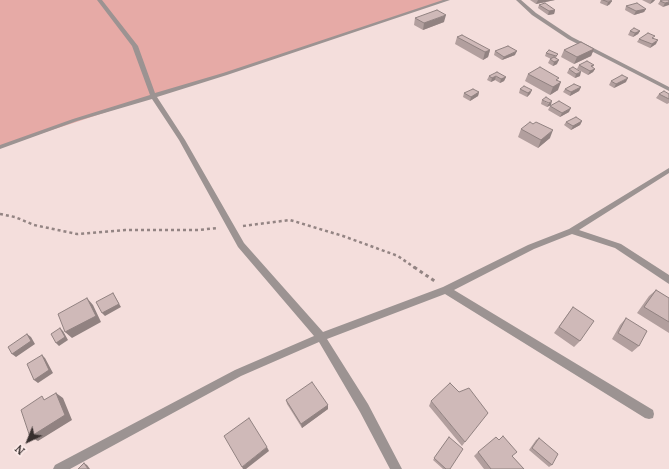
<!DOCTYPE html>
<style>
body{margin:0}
#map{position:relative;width:669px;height:469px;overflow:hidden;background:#f4dedc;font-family:"PT Serif",serif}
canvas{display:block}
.north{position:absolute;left:8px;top:421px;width:40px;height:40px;-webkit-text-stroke:3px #feecea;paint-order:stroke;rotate:223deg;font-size:11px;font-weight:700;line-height:16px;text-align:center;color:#372f2e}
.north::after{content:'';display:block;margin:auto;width:14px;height:18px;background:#372f2e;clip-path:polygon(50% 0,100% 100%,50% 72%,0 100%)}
</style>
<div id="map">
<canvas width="669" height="469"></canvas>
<div class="north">N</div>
</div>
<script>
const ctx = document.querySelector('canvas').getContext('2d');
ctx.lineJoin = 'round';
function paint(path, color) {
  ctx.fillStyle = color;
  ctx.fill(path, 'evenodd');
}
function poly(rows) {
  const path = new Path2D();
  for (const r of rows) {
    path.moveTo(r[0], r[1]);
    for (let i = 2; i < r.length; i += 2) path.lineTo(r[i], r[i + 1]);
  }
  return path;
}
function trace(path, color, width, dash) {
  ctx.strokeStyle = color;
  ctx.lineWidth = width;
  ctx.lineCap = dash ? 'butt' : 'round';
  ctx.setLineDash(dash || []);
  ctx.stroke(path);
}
paint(poly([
 [0,0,448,0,0,147]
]), '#e6aaa6');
trace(poly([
 [0,214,15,217,34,225,77,234,125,230,198,230,218,228],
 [243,226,290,220,343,236,398,256,415,268]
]), '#938483', 2.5, [3, 3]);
trace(poly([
 [414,267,436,282]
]), '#938483', 3, [3.5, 3.5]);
paint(poly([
 [97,0,102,0,138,46,155,93,223,73,443,0,450,0,227,75,157,97,185,140,244,243,323,332,443,287,528,245,569,229,669,168,669,173,579,230,621,244,669,275,669,284,615,248,572,234,534,249,454,290,653,410,654,414,653,418,649,419,645,418,445,294,327,339,368,404,402,469,390,469,360,412,319,342,241,376,70,469,53,469,55,465,235,370,314,336,238,247,179,140,152,99,77,121,0,149,0,145,73,119,150,95,132,46,97,0],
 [516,0,521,0,536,13,572,37,669,87,669,91,568,39,532,15,516,0]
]), '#9c9392');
paint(poly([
 [530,0,555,0,536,4],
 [601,0,610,0,610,4,607,6,600,3],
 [642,0,655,0,653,2,650,4],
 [669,0,663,7,658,4,660,1],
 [539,5,555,10,554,14,548,15,538,8],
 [626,6,646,9,644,12,634,15,625,10],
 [415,18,444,22,423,30,414,25],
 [630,31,640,31,638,34,633,37,628,35],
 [457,37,490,50,488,57,483,60,455,44],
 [653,38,656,44,650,48,637,42,639,39],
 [594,49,591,56,574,64,561,57,564,50],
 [495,51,515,55,502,60,494,55],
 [546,53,558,54,556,58,557,64,553,66,548,63,550,59,551,59,545,56],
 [579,65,594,65,592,68,595,69,593,72,588,75,577,69],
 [569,69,580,76,575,78,567,73],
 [528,74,558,81,558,90,550,95,525,81],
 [489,76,506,77,504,81,500,83,495,80,491,82,487,80],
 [611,81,626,82,614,88,609,85],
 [581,87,579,91,570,96,563,92,565,89],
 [520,89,532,90,530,94,527,97,519,93],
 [479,92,478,96,470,101,463,97,464,93],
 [659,94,669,94,669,103,667,104,656,98],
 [542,100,551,105,547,107,541,104],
 [550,106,569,112,560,117,548,110],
 [582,121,580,125,571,130,564,125,566,122],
 [533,124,550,138,538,148,518,137,521,129],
 [656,290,669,298,669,333,637,313,649,296],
 [573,307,580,341,574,347,554,333],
 [626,318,639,346,632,352,612,339,620,325],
 [286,400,328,405,328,409,302,428,287,404],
 [431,401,465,442,462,446,429,406],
 [449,437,450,469,443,469,433,460],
 [539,438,552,465,549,467,529,450,536,440],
 [499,440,512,456,524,469,484,469,474,456,478,452]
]), '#b29f9e');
paint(poly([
 [538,0,555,0,536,4],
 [652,0,655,0,653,2,650,4],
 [612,1,610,4,607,6,608,2],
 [669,2,669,5,663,7,665,3],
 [646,9,644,12,634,15,636,11],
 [555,10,554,14,548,15,549,11],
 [446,15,444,22,423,30,424,23],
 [640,31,638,34,633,37,635,33],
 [658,40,656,44,650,48,652,44],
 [594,49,591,56,574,64,577,57],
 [490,50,488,57,483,60,485,52],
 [517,51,515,55,502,60,504,57],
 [559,60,557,64,553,66,554,62],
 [595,69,593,72,588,75,590,71],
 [581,72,580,76,575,78,576,74],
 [496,76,495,80,491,82,492,78],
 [506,77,504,81,500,83,501,79],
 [628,78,626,82,614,88,616,84],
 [561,82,558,90,550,95,553,87],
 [581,87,579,91,570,96,571,92],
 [532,90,530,94,527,97,528,93],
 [479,92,478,96,470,101,471,97],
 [552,101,551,105,547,107,549,103],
 [571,108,569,112,560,117,562,113],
 [582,121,580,125,571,130,573,126],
 [553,130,550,138,538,148,541,140],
 [113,293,121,307,105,316,102,313],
 [87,298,93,305,101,322,72,338,65,332],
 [60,328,63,331,68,340,59,346,56,343],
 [27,334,31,337,35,344,16,357,12,354],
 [42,355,45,358,53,373,38,383,34,380],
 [56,393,63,398,72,420,38,441,30,437],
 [328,405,328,409,302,428,301,424],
 [267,447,269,451,246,469,243,469,242,467],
 [84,463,87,465,90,469,88,469]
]), '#918281');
const building = poly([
 [603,0,610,0,612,1,608,2,603,0],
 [662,0,669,0,669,2,665,3,660,1,662,0],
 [545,3,555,10,549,11,539,5,545,3],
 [637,3,646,9,636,11,626,6,637,3],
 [437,10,446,15,424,23,415,18,437,10],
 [634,28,640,31,635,33,630,31,634,28],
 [648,33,655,36,652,38,658,40,652,44,639,39,648,33],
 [462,35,490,50,485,52,457,37,462,35],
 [581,42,594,49,577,57,564,50,581,42],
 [508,46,517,51,504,57,495,51,508,46],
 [549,50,558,54,556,56,546,53,549,50],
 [554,57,559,60,554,62,550,59,554,57],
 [587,61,594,65,591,66,595,69,590,71,579,65,587,61],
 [540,67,559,78,556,80,561,82,553,87,528,74,540,67],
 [573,67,581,72,576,74,569,69,573,67],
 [497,72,506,77,501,79,496,76,492,78,489,76,497,72],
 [622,75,628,78,616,84,611,81,622,75],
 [574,84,581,87,571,92,565,89,574,84],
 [524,86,532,90,528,93,520,89,524,86],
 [473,89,479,92,471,97,464,93,473,89],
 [664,91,669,94,669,99,659,94,664,91],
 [546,97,552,101,549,103,542,100,546,97],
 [559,101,571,108,562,113,550,106,559,101],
 [576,117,582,121,573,126,566,122,576,117],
 [530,122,533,124,536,122,553,130,541,140,521,129,530,122],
 [656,290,669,298,669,322,644,307,656,290],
 [113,293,119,304,102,313,96,302,113,293],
 [87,298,96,316,65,332,58,314,87,298],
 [573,307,594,321,580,341,559,327,573,307],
 [626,318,647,331,639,346,618,333,626,318],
 [60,328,65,337,56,343,51,334,60,328],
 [27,334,31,341,12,354,8,347,27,334],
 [42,355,49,370,34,380,27,364,42,355],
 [312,382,328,405,301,424,286,400,312,382],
 [450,383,459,392,469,388,488,413,465,442,431,401,450,383],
 [56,393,65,415,30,437,21,410,42,396,44,400,56,393],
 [249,418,267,447,242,467,224,436,249,418],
 [503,436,517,452,512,456,524,469,491,469,478,452,496,437,499,440,503,436],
 [449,437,463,449,450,469,446,469,434,458,449,437],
 [539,438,558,454,552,465,532,448,539,438],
 [84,463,88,469,78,469,84,463]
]);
paint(building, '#cfb9b8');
trace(building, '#918281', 1);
</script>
